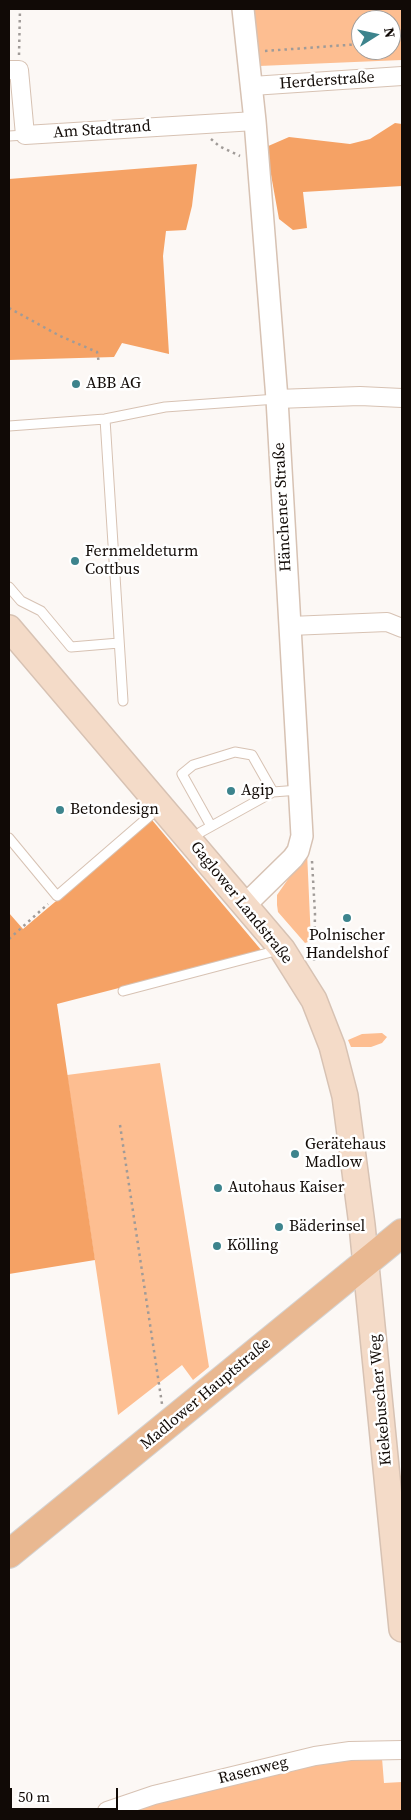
<!DOCTYPE html>
<meta charset="utf-8">
<style>
body{margin:0}
#map{position:relative;width:411px;height:1820px;overflow:hidden;background:#fcf8f5;font-family:"Source Serif 4",serif}
canvas{display:block}
.frame{position:absolute;inset:0;border:10px solid #110a06;pointer-events:none}
.north{position:absolute;left:351px;top:10px;width:50px;height:50px;box-sizing:border-box;background:#fff;border:1px solid #a09d9b;border-radius:50%;rotate:80deg;font-size:14px;font-weight:700;line-height:20px;text-align:center;color:#110a06}
.north::after{content:'';display:block;margin:auto;width:18px;height:22px;background:#3d848d;clip-path:polygon(50% 0,100% 100%,50% 72%,0 100%)}
.scale{position:absolute;left:10px;top:1788px;width:108px;height:22px;box-sizing:border-box;border:2px solid #110a06;border-top:0;padding-left:6px;font-size:15px;line-height:18px;white-space:nowrap;color:#110a06;-webkit-text-stroke:4px #fff;paint-order:stroke}
</style>
<div id="map">
<canvas width="411" height="1820"></canvas>
<div class="frame"></div>
<div class="north">N</div>
<div class="scale">50 m</div>
</div>
<script>
const ctx = document.querySelector('canvas').getContext('2d');
ctx.lineJoin = 'round';
function paint(path, color) {
  ctx.fillStyle = color;
  ctx.fill(path, 'evenodd');
}
function poly(rows) {
  const path = new Path2D();
  for (const r of rows) {
    path.moveTo(r[0], r[1]);
    for (let i = 2; i < r.length; i += 2) path.lineTo(r[i], r[i + 1]);
  }
  return path;
}
function trace(path, color, width, dash) {
  ctx.strokeStyle = color;
  ctx.lineWidth = width;
  ctx.lineCap = dash ? 'butt' : 'round';
  ctx.setLineDash(dash || []);
  ctx.stroke(path);
}
function write(font, color, halo, rows, align = 'center') {
  ctx.font = font + ' "Source Serif 4",serif';
  ctx.lineWidth = 5;
  ctx.setLineDash([]);
  ctx.textBaseline = 'middle';
  ctx.strokeStyle = halo;
  ctx.fillStyle = color;
  for (const [text, x, y, turn = 0] of rows) {
    ctx.save();
    ctx.translate(x, y);
    ctx.rotate((+turn || 0) * Math.PI / 180);
    ctx.textAlign = isNaN(turn) ? turn : align;
    if (halo) ctx.strokeText(text, 0, 0);
    ctx.fillText(text, 0, 0);
    ctx.restore();
  }
}
paint(poly([
 [253,9,402,9,402,60,259,66],
 [361,20,391,20,391,50,361,50],
 [307,852,311,941,305,943,278,912,277,905,277,895],
 [382,1033,387,1037,382,1043,371,1047,351,1047,348,1040,362,1034],
 [160,1063,209,1367,193,1380,182,1365,118,1415,67,1075],
 [328,1758,382,1758,384,1783,402,1782,402,1810,125,1811]
]), '#fdbe91');
paint(poly([
 [395,123,402,124,402,186,303,192,307,228,293,230,279,219,266,147,289,137,350,144,370,139],
 [197,164,192,206,186,230,166,231,163,256,169,354,122,343,114,357,9,360,9,179],
 [152,820,262,951,57,1004,95,1260,9,1274,9,913,23,929]
]), '#f5a265');
const service = poly([
 [9,136,25,135],
 [105,419,123,701],
 [9,426,105,419,165,407,277,399],
 [9,587,21,601,41,611,71,647,119,643],
 [211,826,182,774,193,765,235,752,252,755,273,792],
 [9,838,57,896,160,807],
 [191,841,201,832,273,792,299,790],
 [123,991,279,950]
]);
const minor = poly([
 [9,70,19,70,25,135,255,121],
 [252,86,402,76],
 [277,399,360,396,402,398],
 [290,626,387,622,402,628],
 [107,1811,154,1795,315,1756,350,1751,402,1750]
]);
const tertiary = poly([
 [243,9,255,121,277,399,302,836,298,851,293,858,245,905]
]);
const secondary = poly([
 [9,628,282,949,314,1000,332,1046,345,1096,362,1225,402,1629]
]);
const primary = poly([
 [9,1554,402,1233]
]);
trace(service, '#d7c2b3', 11);
trace(minor, '#d7c2b3', 20);
trace(tertiary, '#d7c2b3', 24);
trace(secondary, '#d7c2b3', 28);
trace(primary, '#d4d3d2', 30);
trace(poly([
 [391,42,402,41],
 [265,51,361,44],
 [19,55,20,9],
 [211,139,219,146,240,156],
 [9,308,60,336,97,352,99,363],
 [312,861,315,914,314,963],
 [9,939,48,904],
 [120,1125,162,1404]
]), '#a09b98', 2.5, [2.5, 4]);
trace(service, '#fff', 9);
trace(minor, '#fff', 18);
trace(tertiary, '#fff', 21);
trace(secondary, '#f4dbc8', 25);
trace(primary, '#e9b891', 28);
for (const [x, y, r, color] of [
 [76,384,5,"#3d848d"],
 [75,561,5,"#3d848d"],
 [231,791,5,"#3d848d"],
 [60,810,5,"#3d848d"],
 [347,918,5,"#3d848d"],
 [295,1154,5,"#3d848d"],
 [218,1188,5,"#3d848d"],
 [279,1227,5,"#3d848d"],
 [217,1246,5,"#3d848d"]
]) {
  const dot = new Path2D();
  dot.arc(x, y, r, 0, 2 * Math.PI);
  ctx.fillStyle = color;
  ctx.fill(dot);
  trace(dot, '#fff', 2);
}
write('16px', '#110a06', '#fff', [
 ["Herderstraße",327,81,-4],
 ["Am Stadtrand",102,130,-4],
 ["Hänchener Straße",283,507,-93],
 ["Gaglower Landstraße",241,903,51],
 ["Madlower Hauptstraße",206,1394,-40],
 ["Kiekebuscher Weg",381,1400,-95],
 ["Rasenweg",253,1771,-14]
]);
write('16px', '#110a06', '#fff', [
 ["ABB AG",86,384],
 ["Fernmeldeturm",85,552],
 ["Cottbus",85,570],
 ["Agip",241,791],
 ["Betondesign",70,810],
 ["Polnischer",347,936,"center"],
 ["Handelshof",347,954,"center"],
 ["Gerätehaus",305,1145],
 ["Madlow",305,1163],
 ["Autohaus Kaiser",228,1188],
 ["Bäderinsel",289,1227],
 ["Kölling",227,1246]
], 'left');
</script>
